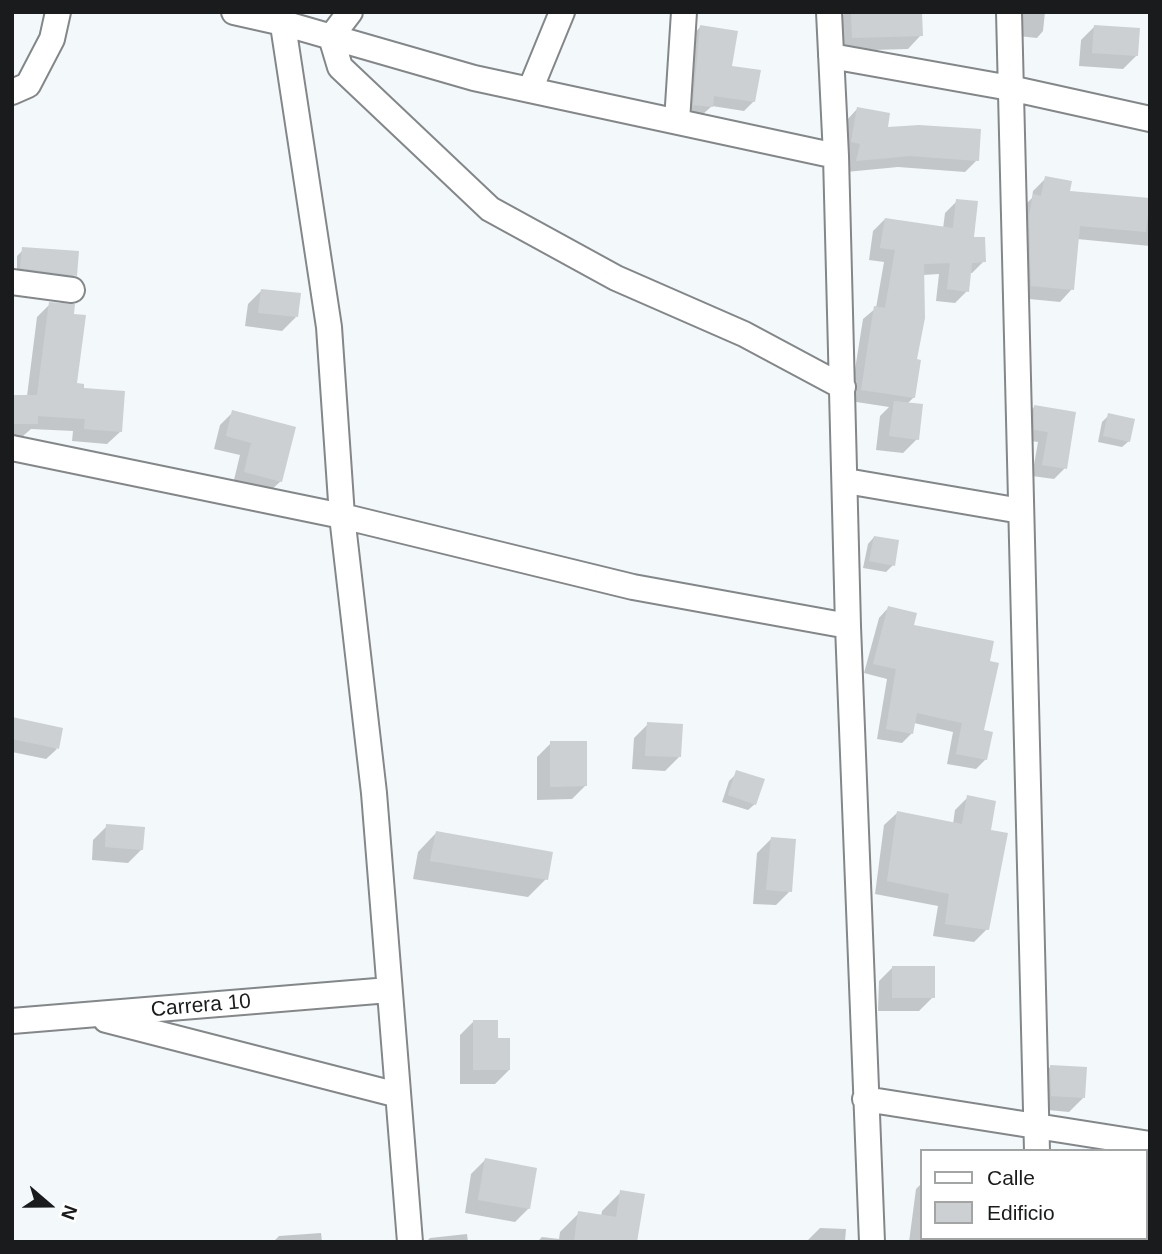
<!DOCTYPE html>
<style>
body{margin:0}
#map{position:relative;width:1162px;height:1254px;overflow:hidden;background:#f3f8fa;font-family:Arial,sans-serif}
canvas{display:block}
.frame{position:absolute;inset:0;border:14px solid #1a1b1c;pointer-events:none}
.legend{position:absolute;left:920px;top:1149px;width:228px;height:91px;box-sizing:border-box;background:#fff;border:2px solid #a3a4a4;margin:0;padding:9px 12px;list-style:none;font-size:21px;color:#1a1b1c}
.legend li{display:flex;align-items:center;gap:14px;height:35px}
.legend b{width:35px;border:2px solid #a3a4a4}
.north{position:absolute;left:14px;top:1170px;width:70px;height:70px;-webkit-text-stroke:5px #fff;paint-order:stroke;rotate:110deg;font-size:19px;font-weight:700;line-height:28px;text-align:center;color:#1a1b1c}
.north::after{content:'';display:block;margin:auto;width:24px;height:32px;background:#1a1b1c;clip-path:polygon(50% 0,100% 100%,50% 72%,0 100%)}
</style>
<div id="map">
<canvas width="1162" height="1254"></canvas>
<div class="frame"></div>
<ul class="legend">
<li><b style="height:9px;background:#fff"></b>Calle</li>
<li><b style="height:19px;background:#ccd0d3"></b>Edificio</li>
</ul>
<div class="north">N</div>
</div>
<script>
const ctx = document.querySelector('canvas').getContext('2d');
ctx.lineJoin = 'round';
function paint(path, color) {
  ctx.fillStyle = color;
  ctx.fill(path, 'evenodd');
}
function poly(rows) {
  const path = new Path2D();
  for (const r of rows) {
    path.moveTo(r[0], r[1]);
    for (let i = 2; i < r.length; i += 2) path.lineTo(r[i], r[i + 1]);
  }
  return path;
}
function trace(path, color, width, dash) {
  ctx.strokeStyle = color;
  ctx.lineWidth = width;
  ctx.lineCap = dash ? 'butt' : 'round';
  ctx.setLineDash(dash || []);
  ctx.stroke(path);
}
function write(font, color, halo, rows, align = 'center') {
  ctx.font = font + ' Arial,sans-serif';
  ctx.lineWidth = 5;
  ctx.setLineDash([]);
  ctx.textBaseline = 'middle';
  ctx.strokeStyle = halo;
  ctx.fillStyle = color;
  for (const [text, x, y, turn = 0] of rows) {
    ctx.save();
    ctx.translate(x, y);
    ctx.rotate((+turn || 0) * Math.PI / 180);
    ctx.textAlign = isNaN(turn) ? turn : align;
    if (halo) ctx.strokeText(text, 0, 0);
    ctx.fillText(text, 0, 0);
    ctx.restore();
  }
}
paint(poly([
 [846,12,921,12,921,35,908,49,838,51,837,21],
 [1016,12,1045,12,1043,31,1037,38,1018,36],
 [1095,26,1137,55,1123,69,1079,66,1081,40],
 [700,27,754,101,744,111,712,106,702,115,684,114,691,37],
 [857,109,885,129,977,160,965,172,898,167,846,172,849,155,840,154,846,121],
 [1046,178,1068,193,1150,199,1150,246,1077,239,1072,289,1060,302,1019,298,1021,209,1032,198,1033,191],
 [957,201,984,261,972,273,969,273,967,291,955,303,936,301,939,274,923,275,914,397,907,404,917,439,903,453,876,450,880,416,889,407,850,401,863,319,876,308,884,262,869,260,873,231,885,219,943,229,945,213],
 [24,249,75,276,69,282,17,275,17,256],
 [262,290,296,317,282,331,245,326,248,304],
 [50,304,75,385,82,389,121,431,107,444,72,441,73,431,31,429,23,436,12,436,12,397,27,396,37,317],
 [1034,407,1074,413,1065,468,1054,479,1032,476,1038,442,1024,440,1023,418],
 [233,412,281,481,268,493,233,484,240,455,214,449,220,425],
 [1109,415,1129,441,1122,447,1098,442,1102,422],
 [874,537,893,565,886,572,863,568,868,544],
 [888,608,912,626,982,732,986,759,976,769,947,764,953,732,914,723,912,733,902,743,877,739,887,679,864,673,879,618],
 [12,719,57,749,46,759,12,752],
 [648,724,679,757,665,771,632,769,634,738],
 [551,743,586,785,572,799,537,800,537,757],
 [736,774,755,804,748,810,722,802,729,781],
 [968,797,989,831,987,929,974,942,933,936,938,906,875,894,884,825,897,813,953,824,955,810],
 [107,826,142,849,128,863,92,860,93,840],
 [436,833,546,879,528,897,413,879,418,852],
 [771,839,790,891,776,905,753,904,757,853],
 [893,967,933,997,919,1011,878,1011,879,981],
 [474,1021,496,1040,509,1070,495,1084,460,1084,460,1035],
 [1050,1067,1083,1098,1069,1112,1037,1109,1037,1081],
 [485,1160,529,1208,515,1222,465,1213,471,1174],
 [1146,1175,1150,1176,1150,1227,1146,1227],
 [922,1183,922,1238,944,1238,944,1242,909,1242,916,1189],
 [621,1192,635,1242,537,1242,542,1237,559,1239,560,1232,579,1213,601,1217,602,1211],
 [820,1228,846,1229,845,1242,806,1242],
 [321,1233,322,1242,273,1242,279,1236],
 [467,1234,468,1242,426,1242,430,1238],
 [1047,1238,1085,1238,1085,1242,1047,1242]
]), '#0003');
paint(poly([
 [851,12,922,12,923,36,852,38],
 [700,25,738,31,732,66,761,70,755,102,714,96,713,107,693,105],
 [1094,25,1140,28,1138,56,1092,53],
 [857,107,890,113,888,127,919,125,981,129,979,161,910,156,856,161,860,144,851,142],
 [1045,176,1072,181,1070,191,1150,198,1146,232,1080,226,1074,290,1031,286,1029,217,1033,194,1041,196],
 [956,199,978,201,974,237,985,237,986,262,972,263,969,292,947,289,950,263,924,264,925,318,917,359,921,360,915,398,861,390,874,306,885,308,895,250,880,248,885,218,953,228],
 [22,247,79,251,77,276,20,268],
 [261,289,301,293,298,317,258,313],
 [49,302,75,304,74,314,86,315,77,383,84,384,84,388,125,391,122,432,84,429,85,419,38,416,38,424,12,424,12,395,37,395],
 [894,401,923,404,919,440,889,436],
 [1034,405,1076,412,1067,469,1042,465,1048,432,1034,430],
 [232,410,296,427,282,482,244,472,251,443,226,436],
 [1108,413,1135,419,1130,442,1103,436],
 [874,536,899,540,895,566,869,561],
 [888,606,917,613,914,625,994,641,990,661,999,663,984,730,993,732,987,760,956,754,962,723,917,713,913,734,886,729,896,669,873,664],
 [12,717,63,728,59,749,12,739],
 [647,722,683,724,681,757,645,756],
 [550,741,587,741,587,786,550,787],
 [736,770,765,779,756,805,728,795],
 [967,795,996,801,991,830,1008,833,989,930,945,924,949,894,887,881,897,811,962,824],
 [106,824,145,827,143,850,105,847],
 [436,831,553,852,548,880,430,861],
 [771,837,796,839,792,892,766,890],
 [892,966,935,966,935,998,892,998],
 [473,1020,498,1020,498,1038,510,1038,510,1070,473,1070],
 [1050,1065,1087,1067,1085,1098,1051,1096],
 [485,1158,537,1168,530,1209,478,1200],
 [620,1190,645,1194,637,1242,574,1242,578,1211,616,1217]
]), '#ccd0d3');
const minor = poly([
 [234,12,283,23,474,78,836,156],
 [281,12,329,327,342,516,374,793,410,1242],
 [350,12,331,37,340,67,490,209,616,278,744,334,843,387],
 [829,12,836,156,848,626,872,1242],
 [1009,12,1037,1151],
 [831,56,1010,88,1150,119],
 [530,90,562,12],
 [12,92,28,85,52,39,58,12],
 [677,121,684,12],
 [12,282,72,290],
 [12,448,342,516,633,587,848,626],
 [846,481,1021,511],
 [106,1020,398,1095],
 [12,1021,389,990],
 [865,1099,1150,1144],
 [1039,1238,1039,1242]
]);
trace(minor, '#838789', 28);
trace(minor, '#fff', 24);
write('21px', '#1a1b1c', '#fff', [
 ["Carrera 10",201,1006,-5]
]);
</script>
